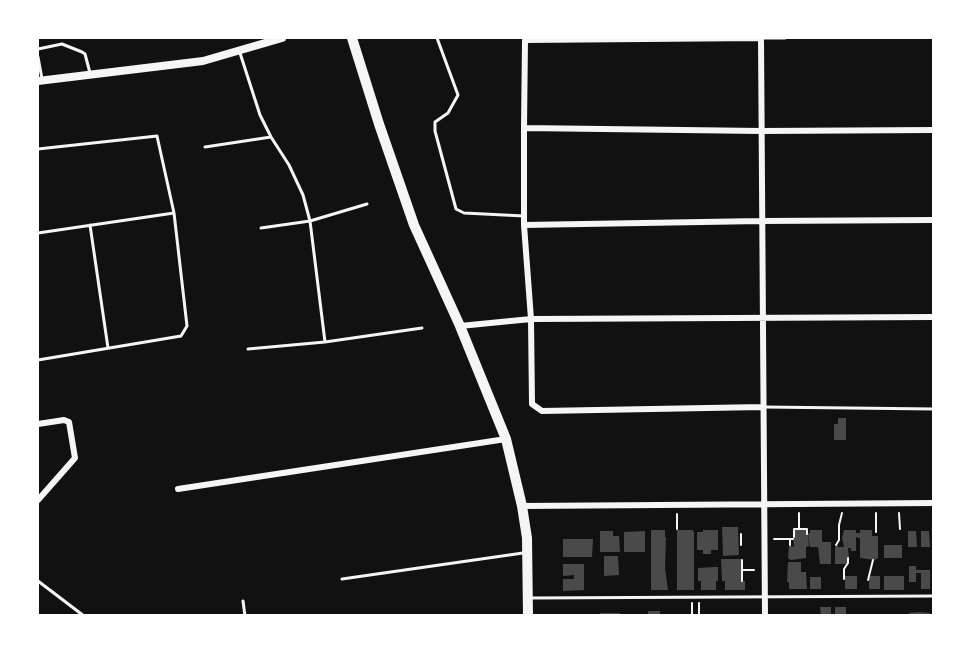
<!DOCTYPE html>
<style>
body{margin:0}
#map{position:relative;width:971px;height:653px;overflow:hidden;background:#111;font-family:Signika,sans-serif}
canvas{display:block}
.frame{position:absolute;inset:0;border:39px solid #fff;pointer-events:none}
</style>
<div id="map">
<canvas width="971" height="653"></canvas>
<div class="frame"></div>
</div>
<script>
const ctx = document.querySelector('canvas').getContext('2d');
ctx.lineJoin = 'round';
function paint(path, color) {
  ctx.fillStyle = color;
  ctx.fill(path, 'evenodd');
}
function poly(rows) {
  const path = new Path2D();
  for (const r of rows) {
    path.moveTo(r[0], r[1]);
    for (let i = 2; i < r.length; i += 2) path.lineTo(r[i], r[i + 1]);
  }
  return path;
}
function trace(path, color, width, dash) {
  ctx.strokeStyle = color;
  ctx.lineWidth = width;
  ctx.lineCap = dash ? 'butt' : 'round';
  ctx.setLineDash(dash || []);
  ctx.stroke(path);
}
paint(poly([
 [838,418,846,418,846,440,834,440,834,424,838,424],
 [722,527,738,527,739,555,723,556],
 [651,530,665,530,665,537,666,537,665,568,668,590,651,590],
 [677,530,693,530,694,533,694,590,677,590],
 [703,530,718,530,718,550,711,550,711,554,703,554,703,550,697,550,697,532,703,532],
 [794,530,806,530,806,534,808,534,809,546,806,547,806,558,791,560,788,558,789,545,794,547,793,536],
 [810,530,822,530,822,542,831,542,831,564,820,564,818,547,810,547,808,533,810,533],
 [844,530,856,530,856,533,860,533,860,530,872,530,872,536,878,536,878,558,875,560,860,558,860,538,856,537,856,551,851,551,851,548,848,548,849,558,847,558,847,564,835,564,835,547,838,545,838,547,844,547,842,538],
 [600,531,613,531,613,536,619,536,620,552,600,552],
 [645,531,645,552,624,552,624,532],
 [908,531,916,531,917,547,908,547],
 [921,531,929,531,930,547,921,547],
 [563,539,593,539,592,557,563,557],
 [884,545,902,545,902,558,884,558],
 [604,556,618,556,619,575,604,576],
 [721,559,741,559,741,581,745,581,745,590,725,590,725,581,722,581],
 [788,562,801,562,801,572,806,572,807,589,789,589,789,582,787,582],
 [563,564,584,564,584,590,563,591,563,579,574,579,574,575,563,576],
 [909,566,916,566,916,570,930,570,930,589,921,589,921,573,916,573,916,582,909,582],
 [715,567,718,567,718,581,716,581,716,590,701,590,701,581,698,581,698,568],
 [845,576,857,576,857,589,845,589],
 [869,576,880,576,880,589,869,589],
 [884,576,904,576,904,590,884,590],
 [810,577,821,577,821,589,810,589],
 [820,607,831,607,831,615,821,615],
 [835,607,846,607,846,615,835,615],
 [648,611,660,611,660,615,648,615],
 [918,612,930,613,930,615,909,615,909,613],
 [600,613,620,613,620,615,600,615]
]), '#4a4a4a');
trace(poly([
 [799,513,799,529],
 [876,513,876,532],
 [899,513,900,529],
 [677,514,677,529],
 [741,534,741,545],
 [794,537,794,529,807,529,807,534],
 [774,539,793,539],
 [790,539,790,545],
 [836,545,839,540,839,525,842,513],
 [742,570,754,570],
 [844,579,844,569,848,563,848,558],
 [868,580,873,560],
 [742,581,742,560],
 [692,603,692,616],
 [699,603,699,616]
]), '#f5f5f5', 2);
trace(poly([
 [437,38,458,95,448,113,435,122,435,131,456,209,464,213,524,216],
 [761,38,785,38],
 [38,49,62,44,82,52,85,54,90,73],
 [240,53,260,115,271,137,289,165,303,195,310,221,325,342],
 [38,57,42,79],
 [205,147,271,137],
 [38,149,157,136,174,213,187,326,181,336,38,360],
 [90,225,108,348],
 [261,228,310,221,367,204],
 [38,233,174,213],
 [248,349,325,342,422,328],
 [764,407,934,409],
 [342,579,523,553],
 [38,581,84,616],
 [530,598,934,596],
 [243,601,245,616]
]), '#f5f5f5', 3);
trace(poly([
 [761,38,525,40,524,128,524,225,531,319,532,404,542,411,762,407],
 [761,38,765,616],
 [524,128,761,131,934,130],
 [524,225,761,221,934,220],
 [460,326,531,319,934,317],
 [38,424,64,420,69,422,75,458,38,500],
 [178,489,506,439],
 [522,506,934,503]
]), '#f5f5f5', 6);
trace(poly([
 [38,81,203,61,282,38]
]), '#f5f5f5', 8);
trace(poly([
 [352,38,379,124,414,225,460,326,506,439,522,506,527,538,528,616]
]), '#f5f5f5', 10);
</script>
